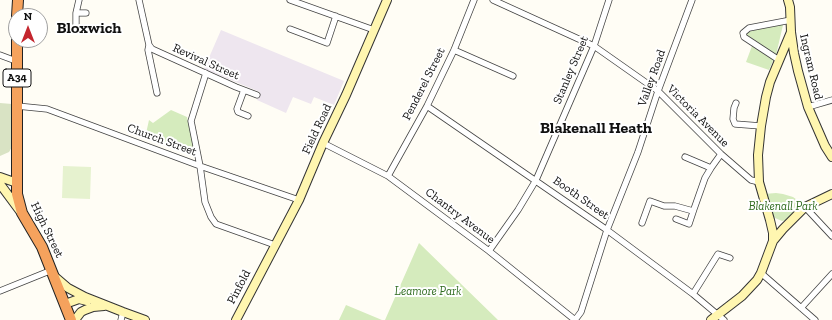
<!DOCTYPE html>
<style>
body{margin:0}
#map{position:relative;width:832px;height:320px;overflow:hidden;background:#fffdf5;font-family:"Zilla Slab",serif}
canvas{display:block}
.north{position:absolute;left:8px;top:8px;width:40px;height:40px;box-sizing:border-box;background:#fff;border:1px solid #a0a0a0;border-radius:50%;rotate:0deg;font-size:11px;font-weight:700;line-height:16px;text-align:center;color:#111}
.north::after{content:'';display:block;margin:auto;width:14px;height:18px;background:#c4262e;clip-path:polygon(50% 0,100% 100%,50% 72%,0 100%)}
</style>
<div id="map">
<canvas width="832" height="320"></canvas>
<div class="north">N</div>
</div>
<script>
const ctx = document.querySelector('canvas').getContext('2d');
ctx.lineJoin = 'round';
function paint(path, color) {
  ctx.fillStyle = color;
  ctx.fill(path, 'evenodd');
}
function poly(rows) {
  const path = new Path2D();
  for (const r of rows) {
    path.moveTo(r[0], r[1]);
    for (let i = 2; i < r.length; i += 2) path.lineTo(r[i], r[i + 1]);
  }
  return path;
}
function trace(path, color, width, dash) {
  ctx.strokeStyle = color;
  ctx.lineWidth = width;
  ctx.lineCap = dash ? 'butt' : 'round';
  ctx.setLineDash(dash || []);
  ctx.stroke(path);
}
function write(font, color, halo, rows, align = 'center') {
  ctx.font = font + ' "Zilla Slab",serif';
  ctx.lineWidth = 4;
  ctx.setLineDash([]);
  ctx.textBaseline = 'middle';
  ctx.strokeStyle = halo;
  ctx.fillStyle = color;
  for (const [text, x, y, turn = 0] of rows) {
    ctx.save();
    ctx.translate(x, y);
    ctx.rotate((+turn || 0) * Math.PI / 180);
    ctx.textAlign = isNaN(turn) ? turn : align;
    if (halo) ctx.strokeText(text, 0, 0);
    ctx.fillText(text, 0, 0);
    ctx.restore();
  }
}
paint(poly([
 [221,30,344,81,334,105,314,97,311,104,293,97,286,113,257,100,260,92,204,69]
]), '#eee6ef');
paint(poly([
 [781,24,783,25,776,55,747,36,747,33,750,31],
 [752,46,772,59,773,61,769,70,746,62],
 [171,110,187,117,196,157,145,138,149,120,153,123],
 [776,193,783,194,793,197,804,205,788,220,782,221,775,218,771,213,764,194],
 [419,243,498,320,385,320],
 [346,305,382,320,339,320]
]), '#d5ebbd');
paint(poly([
 [0,103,12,104,12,147,9,152,0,156]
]), '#d9e3c4');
paint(poly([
 [63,166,91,167,90,199,62,198]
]), '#e6f2cf');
const street = poly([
 [139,0,149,45,152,49,236,87,257,95],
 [290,0,374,30],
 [493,0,594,46,658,91,721,154,751,180,759,182],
 [76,13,86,13],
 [76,26,76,13,79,0],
 [290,29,327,43,336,16],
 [149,45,148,50,157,93],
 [454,50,513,76],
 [0,55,16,61],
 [779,60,744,37,743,33,749,28,791,20],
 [206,73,191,121,200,166,205,202,211,217,216,224,275,245],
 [244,90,237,109,238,112,248,116],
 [736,103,734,108,733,119,735,124,761,126],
 [17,106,47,109,200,166,299,200],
 [427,106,607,230,693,294,724,320],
 [808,107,832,100],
 [323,143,388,176,489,251,575,320,581,312,607,230,638,152,658,91,692,0],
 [685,157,711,168],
 [388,176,427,106,454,50,474,0],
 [805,207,832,236],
 [676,219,689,224,694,209,705,178,711,168,721,154],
 [642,223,650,201,664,206,675,206,693,211],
 [489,251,518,210,536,180,594,46,609,0],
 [761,273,815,320],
 [0,291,52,270],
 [693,294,718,254,730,258],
 [801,308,832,274],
 [121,320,123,312]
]);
const secondary = poly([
 [788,0,790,7,791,32,794,53,798,71,808,107,825,146,832,157],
 [0,177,17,183],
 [0,184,20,211],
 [773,241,773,233,770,220,759,182,758,155,761,126,766,97,770,82,791,32],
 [54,276,68,288,85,297,123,312,145,320],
 [65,304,79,299,87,301],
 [75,320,81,312,85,310,93,307,104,306],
 [236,320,299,200,323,143,346,95,387,0],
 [711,320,742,296,757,280,761,273,773,241,783,229,805,207,832,194]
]);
const highway = poly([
 [17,16,18,0],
 [17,40,17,194,22,213,42,247,71,320]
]);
trace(street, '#444', 7);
trace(secondary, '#333', 10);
trace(highway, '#222', 12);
trace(street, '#fff', 5.5);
trace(secondary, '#fff6b0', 8);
trace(highway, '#f5a25d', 10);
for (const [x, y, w] of [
 [17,78,28]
]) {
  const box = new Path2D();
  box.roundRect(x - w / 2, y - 9, w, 18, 3);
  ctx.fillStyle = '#fff';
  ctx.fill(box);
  trace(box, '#111', 1);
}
write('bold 11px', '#111', null, [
 ["A34",17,78]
]);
write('12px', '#111', '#fff', [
 ["Revival Street",206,62,24],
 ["Ingram Road",811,67,77],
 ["Stanley Street",571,70,-67],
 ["Valley Road",652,78,-70],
 ["Penderel Street",424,84,-63],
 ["Victoria Avenue",698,116,45],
 ["Field Road",317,129,-65],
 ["Church Street",162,140,20],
 ["Booth Street",581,198,35],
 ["Chantry Avenue",460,216,37],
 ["High Street",47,230,64],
 ["Pinfold",239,287,-62]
]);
write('italic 12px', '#2f6b1f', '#fff', [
 ["Blakenall Park",783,207],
 ["Leamore Park",428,292]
]);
write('bold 16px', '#111', '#fff', [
 ["Bloxwich",89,28],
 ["Blakenall Heath",596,128]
]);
</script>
